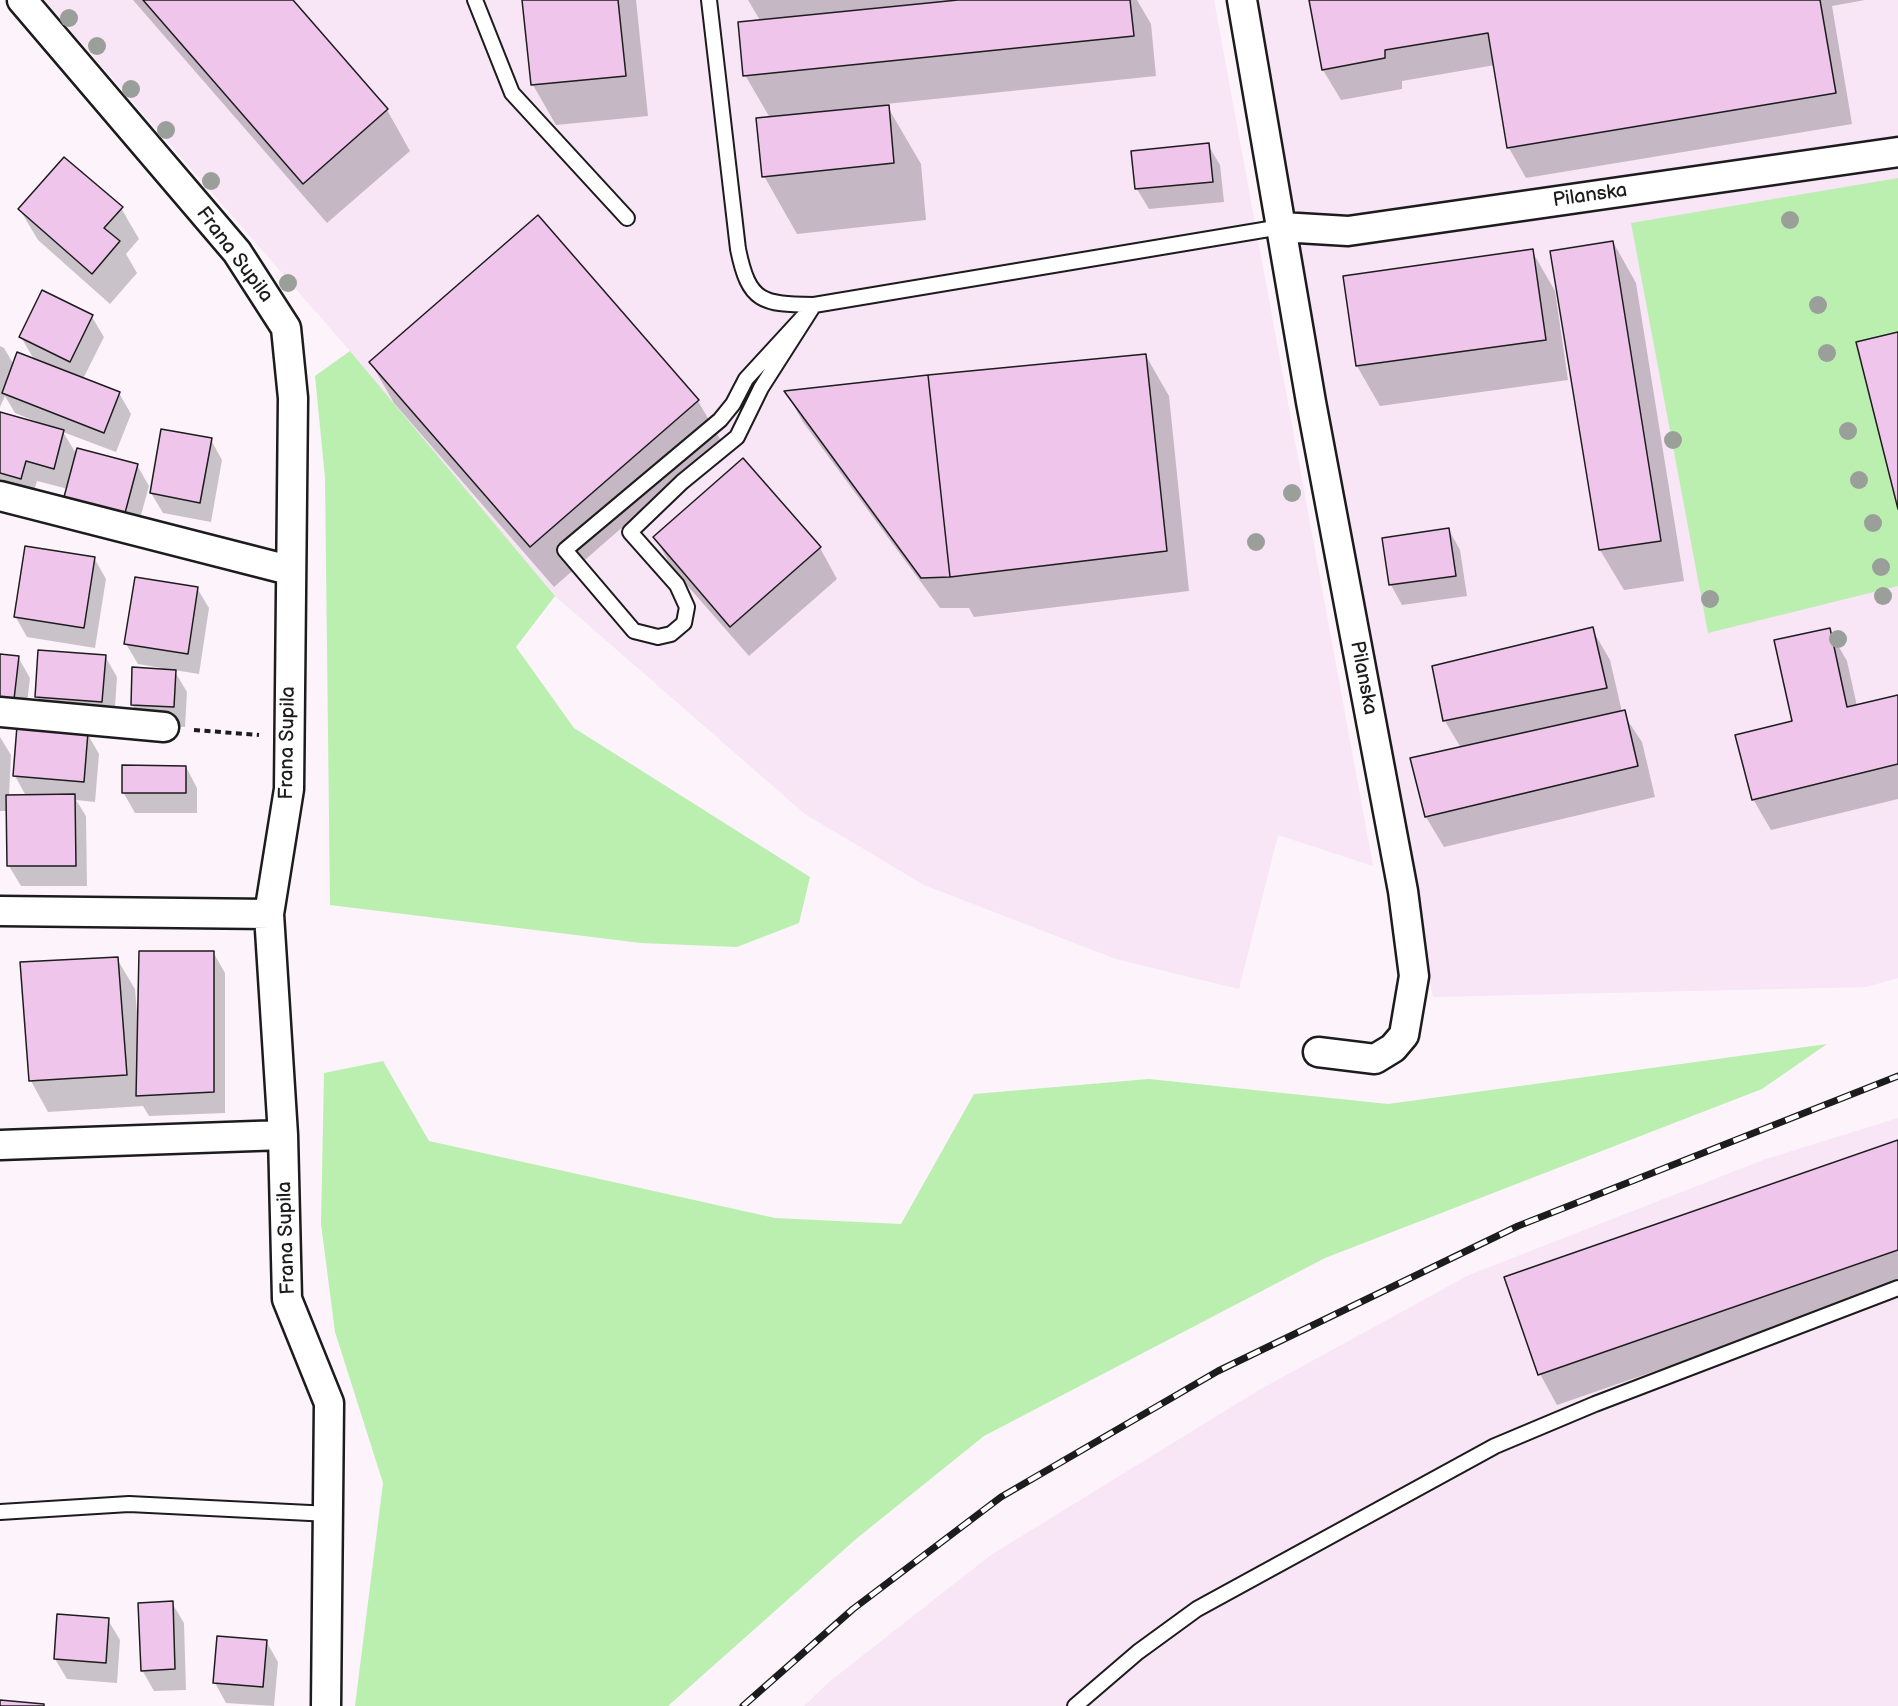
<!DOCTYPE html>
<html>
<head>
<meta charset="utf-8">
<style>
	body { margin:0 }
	canvas { display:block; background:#fcf3fb }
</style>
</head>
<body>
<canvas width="1898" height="1706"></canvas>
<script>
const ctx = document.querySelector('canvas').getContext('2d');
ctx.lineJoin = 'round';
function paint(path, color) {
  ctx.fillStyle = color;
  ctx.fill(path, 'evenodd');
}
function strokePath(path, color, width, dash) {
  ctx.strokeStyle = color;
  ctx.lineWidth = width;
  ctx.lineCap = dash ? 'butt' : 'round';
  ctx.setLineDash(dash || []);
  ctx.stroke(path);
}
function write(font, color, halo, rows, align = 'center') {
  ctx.font = font + ' "Balsamiq Sans",sans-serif';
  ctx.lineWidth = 5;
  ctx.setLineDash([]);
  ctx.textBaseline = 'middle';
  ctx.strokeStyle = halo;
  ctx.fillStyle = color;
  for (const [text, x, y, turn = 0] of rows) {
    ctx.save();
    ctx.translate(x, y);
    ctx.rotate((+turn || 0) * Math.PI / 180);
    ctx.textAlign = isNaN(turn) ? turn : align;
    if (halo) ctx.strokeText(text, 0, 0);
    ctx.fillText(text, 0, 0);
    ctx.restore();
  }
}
const built = new Path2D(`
	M 44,0 L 1214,0 L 1373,866 L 1278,835 L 1239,989 L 1116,959 L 924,885 L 805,814 L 555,596 L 350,351 Z
	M 1253,0 L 1898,0 L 1898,978 L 1866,987 L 1433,997 L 1314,368 Z
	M 1898,1118 L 1898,1706 L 804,1706 L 829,1682 L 991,1555 L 1259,1390 L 1469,1275 L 1766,1159 Z`);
const green = new Path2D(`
	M 1898,178 L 1898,332 L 1856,343 L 1898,509 L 1898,586 L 1708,633 L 1631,223 Z
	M 350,351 L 555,596 L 516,647 L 574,728 L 810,877 L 799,923 L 737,947 L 641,943 L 330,905 L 325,478 L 315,376 Z
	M 1827,1044 L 1762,1089 L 1325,1258 L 984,1436 L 856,1539 L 668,1706 L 355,1706 L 383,1483 L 335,1332 L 321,1224 L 324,1073 L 383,1061 L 429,1141 L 775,1218 L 901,1224 L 974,1094 L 1149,1079 L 1388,1104 Z`);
const shadow = new Path2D(`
	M 133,0 L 291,0 L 387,110 L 410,151 L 327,223 Z
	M 524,0 L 636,0 L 648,116 L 556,125 L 533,85 Z
	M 748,0 L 1137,0 L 1151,24 L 1156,76 L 886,104 L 921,164 L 926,220 L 797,234 L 764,176 L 770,118 L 745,75 L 761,22 Z
	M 1310,0 L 1865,0 L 1832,6 L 1852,124 L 1526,178 L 1509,148 L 1495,65 L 1402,81 L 1402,89 L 1341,100 L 1323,70 Z
	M 1208,145 L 1220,165 L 1224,202 L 1149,209 L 1137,189 L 1133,153 Z
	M 121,208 L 139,239 L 126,254 L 137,273 L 110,304 L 38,240 L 20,210 Z
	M 1613,242 L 1636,283 L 1684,581 L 1624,590 L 1600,550 Z
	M 1532,251 L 1555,291 L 1568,380 L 1380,406 L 1357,366 L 1344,277 Z
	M 92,317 L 104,337 L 83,379 L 119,393 L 131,414 L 116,452 L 63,432 L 77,455 L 137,465 L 149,486 L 136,533 L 77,517 L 66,497 L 68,489 L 37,481 L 32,498 L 0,490 L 0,414 L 36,424 L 37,422 L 15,413 L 5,396 L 0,407 L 0,346 L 4,348 L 14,365 L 35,361 L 21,337 Z
	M 1146,356 L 1169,396 L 1189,591 L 974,617 L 969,608 L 940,608 L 803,422 L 786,392 Z
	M 371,363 L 698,401 L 721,441 L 554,587 L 394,403 Z
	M 211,440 L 222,460 L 211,522 L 163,513 L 151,493 Z
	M 743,460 L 820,548 L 837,579 L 749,656 L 672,568 L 655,537 Z
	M 1449,530 L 1460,550 L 1467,596 L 1402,605 L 1391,585 L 1384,539 Z
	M 94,558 L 106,579 L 95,648 L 27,637 L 15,616 Z
	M 197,588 L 209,608 L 199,674 L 174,670 L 187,692 L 185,727 L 144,725 L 132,704 L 161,668 L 138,664 L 126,644 Z
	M 1592,629 L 1610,660 L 1622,712 L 1642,742 L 1655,797 L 1444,847 L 1426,817 L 1412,759 L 1461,748 L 1445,721 L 1433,667 Z
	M 1829,630 L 1847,661 L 1857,706 L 1898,696 L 1898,799 L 1771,830 L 1753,799 L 1793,722 Z
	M 0,655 L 18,657 L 30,678 L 24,728 L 87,733 L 99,754 L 95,802 L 76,800 L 86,816 L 87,886 L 21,886 L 9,866 L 8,811 L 0,811 L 0,737 L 11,755 L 9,796 L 26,796 L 15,776 L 18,727 L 0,705 Z
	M 105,656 L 117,677 L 114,722 L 48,717 L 37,697 Z
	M 186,767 L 197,788 L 197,813 L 135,813 L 123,792 Z
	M 213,952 L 225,973 L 225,1113 L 149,1116 L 143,1106 L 48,1112 L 31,1081 L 117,959 L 135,989 L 137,1013 L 139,1013 Z
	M 1898,1142 L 1898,1287 L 1557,1405 L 1540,1374 Z
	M 172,1603 L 184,1623 L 186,1690 L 154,1691 L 142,1670 Z
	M 108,1620 L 120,1640 L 117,1683 L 67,1679 L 55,1659 Z
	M 266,1641 L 278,1662 L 274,1706 L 226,1703 L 215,1683 Z`);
const building = new Path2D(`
	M 143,0 L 293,0 L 388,109 L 303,184 Z
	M 522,0 L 618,0 L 626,76 L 531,85 Z
	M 958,0 L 1130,0 L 1134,36 L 743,76 L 738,22 Z
	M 1309,0 L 1820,0 L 1836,93 L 1507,148 L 1488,33 L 1385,50 L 1385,58 L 1322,70 Z
	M 889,105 L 894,163 L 762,177 L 756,118 Z
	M 1209,143 L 1213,182 L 1135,189 L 1131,151 Z
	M 64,157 L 123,207 L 104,228 L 120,241 L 92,274 L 18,209 Z
	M 538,215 L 699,400 L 530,547 L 369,362 Z
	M 1613,241 L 1661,541 L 1599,550 L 1550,251 Z
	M 1533,249 L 1546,340 L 1356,366 L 1343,276 Z
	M 42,290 L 93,315 L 70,362 L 19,337 Z
	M 1898,332 L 1898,509 L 1856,342 Z
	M 17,352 L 120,392 L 104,433 L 2,393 Z
	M 1146,354 L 1167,551 L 950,577 L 928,375 Z
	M 928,375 L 950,577 L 921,578 L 784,391 Z
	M 0,412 L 64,430 L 54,469 L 26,461 L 21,479 L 0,473 Z
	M 161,429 L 212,438 L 200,503 L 150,493 Z
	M 77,448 L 138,464 L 125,513 L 64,497 Z
	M 743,458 L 821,547 L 730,627 L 653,537 Z
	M 1449,528 L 1456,576 L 1389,585 L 1382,538 Z
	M 25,546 L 95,557 L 84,628 L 14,617 Z
	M 135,577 L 198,587 L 188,654 L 124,644 Z
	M 1593,627 L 1607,688 L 1443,721 L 1432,666 Z
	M 1830,628 L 1847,707 L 1898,695 L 1898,764 L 1752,800 L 1735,735 L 1792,721 L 1774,640 Z
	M 38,650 L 106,655 L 102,702 L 35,697 Z
	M 0,654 L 19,656 L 13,708 L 0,706 Z
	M 132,667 L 176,670 L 174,707 L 131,705 Z
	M 1625,710 L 1638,766 L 1425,817 L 1410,758 Z
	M 17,726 L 88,732 L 84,782 L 13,776 Z
	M 122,765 L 186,766 L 186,793 L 122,793 Z
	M 75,794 L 76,866 L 7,866 L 6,795 Z
	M 139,951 L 214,951 L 214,1092 L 136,1096 Z
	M 118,957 L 127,1075 L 29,1081 L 20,962 Z
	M 1898,1140 L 1898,1250 L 1538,1375 L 1504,1277 Z
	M 173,1601 L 175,1669 L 141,1671 L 138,1603 Z
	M 57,1614 L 109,1618 L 106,1663 L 54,1659 Z
	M 217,1636 L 267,1640 L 263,1687 L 213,1683 Z
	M 0,1700 L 44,1704 L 44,1706 L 0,1706 Z`);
const path = new Path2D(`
	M 194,730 L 259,735`);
const service = new Path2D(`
	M 475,0 L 512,93 L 627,218
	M 709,0 L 738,249 C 749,303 762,304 814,305 L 1281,227
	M 814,305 L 761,388 L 737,437 L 682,482 L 630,532 L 677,585 L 687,607 L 684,623 L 671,634 L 658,637 L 634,631 L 565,550 L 720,420 L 733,404 L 746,379 Z
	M 0,1512 L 129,1504 L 330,1514
	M 1075,1706 L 1138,1652 L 1197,1609 L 1495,1446 L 1595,1404 L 1898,1288`);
const minor = new Path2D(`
	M 22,0 L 237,252 L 286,328 L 293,398 L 289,789 L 269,914
	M 1242,0 L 1311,402 L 1403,891 L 1414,976 L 1404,1035 L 1393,1048 L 1375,1059 L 1318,1052
	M 1281,227 L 1348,231 L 1898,152
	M 0,496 L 289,570
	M 0,712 L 164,727
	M 0,911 L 269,914 L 283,1135 L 0,1145
	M 283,1135 L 287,1299 L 329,1403 L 326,1706`);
const rail = new Path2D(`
	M 743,1706 L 853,1609 L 1001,1497 L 1218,1371 L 1518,1226 L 1898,1076`);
const trees = [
	[69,18],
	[97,46],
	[131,89],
	[166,130],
	[211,181],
	[1790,220],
	[288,283],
	[1818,305],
	[1827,353],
	[1848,431],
	[1673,440],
	[1859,480],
	[1292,493],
	[1873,523],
	[1256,542],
	[1881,567],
	[1883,596],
	[1710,599],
	[1838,639]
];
const streetNames = [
	["Pilanska",1590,196,-8],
	["Frana Supila",234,255,53],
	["Pilanska",1363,678,79],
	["Frana Supila",288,743,-89],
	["Frana Supila",287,1238,-92]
];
paint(built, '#f8e5f6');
paint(green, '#bbefb0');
paint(shadow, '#0003');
paint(building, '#f0c5ec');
strokePath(building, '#1c1c1c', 1.5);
strokePath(service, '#1c1c1c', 18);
strokePath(minor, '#1c1c1c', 33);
strokePath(path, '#1c1c1c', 4, [6, 4.5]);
strokePath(service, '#fff', 14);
strokePath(minor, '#fff', 28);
strokePath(rail, '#1c1c1c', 7);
strokePath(rail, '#fff', 4.5, [14]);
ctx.fillStyle = '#9b9f99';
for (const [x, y] of trees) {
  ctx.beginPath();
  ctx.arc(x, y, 9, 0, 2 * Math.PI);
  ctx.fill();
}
write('20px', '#1c1c1c', '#fff', streetNames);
</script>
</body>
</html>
